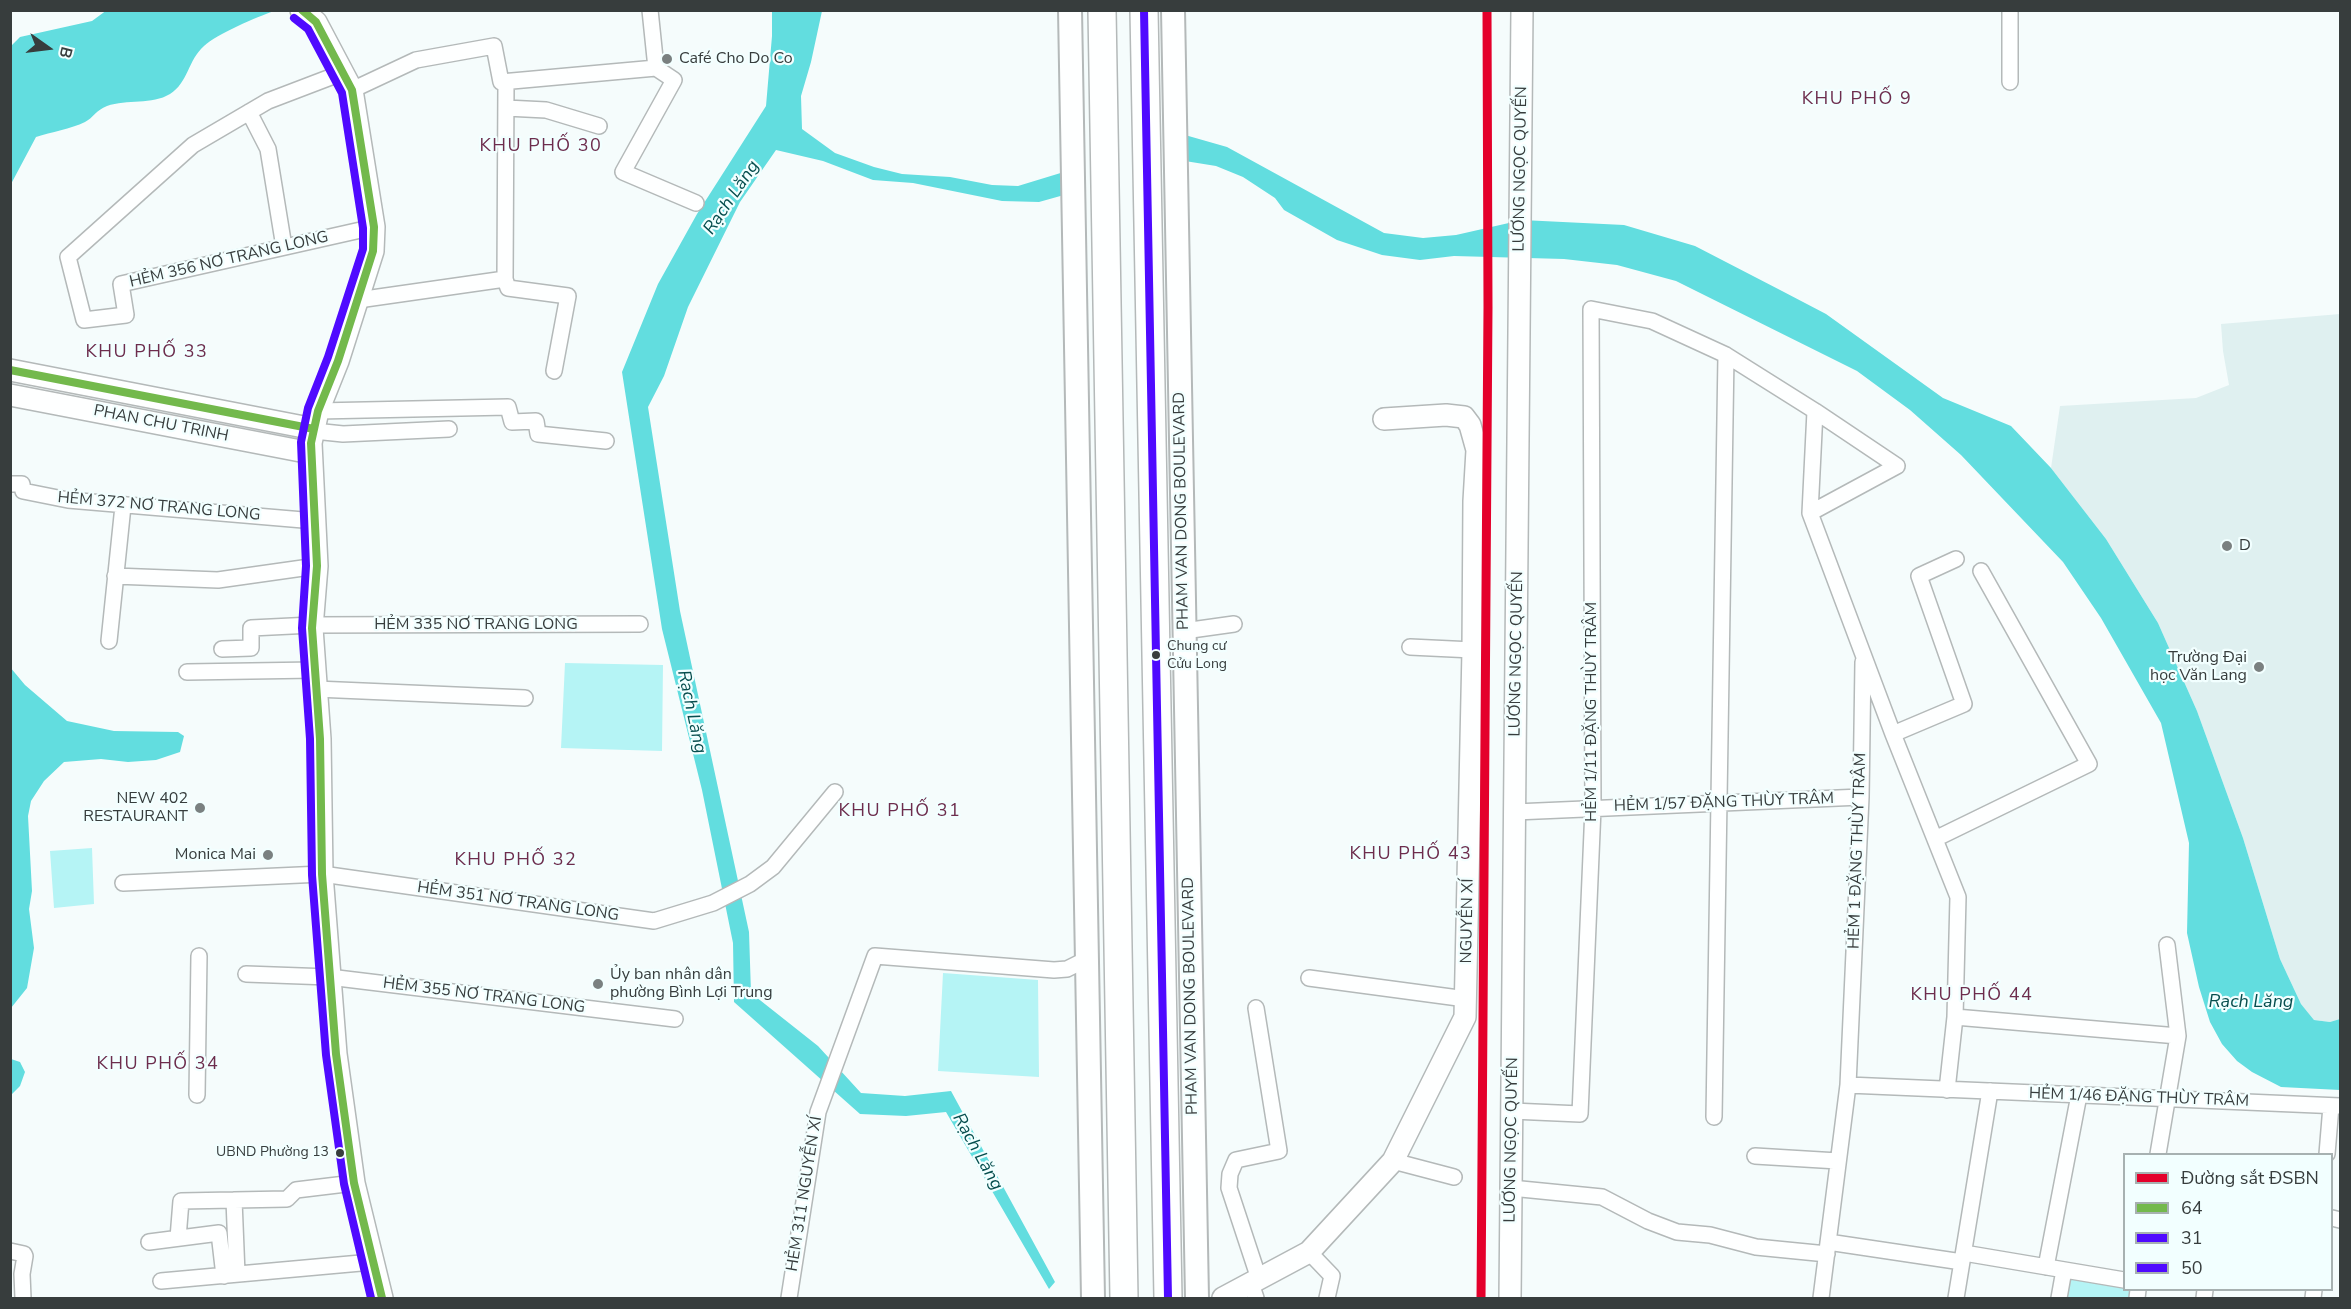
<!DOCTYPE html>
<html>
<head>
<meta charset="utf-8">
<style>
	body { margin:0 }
	#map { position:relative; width:2351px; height:1309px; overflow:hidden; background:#f5fcfc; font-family:"Nunito Sans",sans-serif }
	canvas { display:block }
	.frame { position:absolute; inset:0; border:12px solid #373d3d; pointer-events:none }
	.legend { position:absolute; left:2123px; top:1153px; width:210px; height:138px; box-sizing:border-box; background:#f2ffff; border:2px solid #a7b1b1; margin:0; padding:8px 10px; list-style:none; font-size:18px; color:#373d3d }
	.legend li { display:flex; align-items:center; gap:12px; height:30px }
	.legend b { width:30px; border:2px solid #a7b1b1 }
	.north { position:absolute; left:18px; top:18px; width:60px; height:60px; -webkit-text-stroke:4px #f2ffff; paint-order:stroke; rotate:104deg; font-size:16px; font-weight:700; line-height:24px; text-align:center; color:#373d3d }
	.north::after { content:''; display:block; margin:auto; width:21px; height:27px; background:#373d3d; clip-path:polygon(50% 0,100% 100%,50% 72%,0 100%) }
</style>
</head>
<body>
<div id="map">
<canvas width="2351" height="1309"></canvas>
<div class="frame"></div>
<ul class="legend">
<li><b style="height:8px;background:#e4002b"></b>Đường sắt ĐSBN</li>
<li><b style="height:8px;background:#73b94c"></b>64</li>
<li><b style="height:8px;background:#4f0aff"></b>31</li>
<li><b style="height:8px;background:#4f0aff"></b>50</li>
</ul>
<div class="north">B</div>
</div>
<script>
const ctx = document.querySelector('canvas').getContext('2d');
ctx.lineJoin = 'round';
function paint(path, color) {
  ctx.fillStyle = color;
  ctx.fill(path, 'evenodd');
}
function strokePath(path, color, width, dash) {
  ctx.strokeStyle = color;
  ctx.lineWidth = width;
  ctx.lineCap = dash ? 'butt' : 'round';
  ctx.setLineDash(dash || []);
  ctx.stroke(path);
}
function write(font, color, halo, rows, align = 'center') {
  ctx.font = font + ' "Nunito Sans",sans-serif';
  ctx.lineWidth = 4.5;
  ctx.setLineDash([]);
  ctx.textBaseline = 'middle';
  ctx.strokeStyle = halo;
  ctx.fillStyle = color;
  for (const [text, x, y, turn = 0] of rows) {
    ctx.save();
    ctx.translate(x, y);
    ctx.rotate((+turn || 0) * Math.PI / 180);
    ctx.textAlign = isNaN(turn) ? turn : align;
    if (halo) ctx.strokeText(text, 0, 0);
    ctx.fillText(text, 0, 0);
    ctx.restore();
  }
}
const built = new Path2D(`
	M 2340,314 L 2340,1019 L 2330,1022 L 2314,1020 L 2301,1004 L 2280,959 L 2243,838 L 2197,711 L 2158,623 L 2106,539 L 2051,468 L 2060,406 L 2196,398 L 2229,385 L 2223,351 L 2221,324 Z`);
const green = new Path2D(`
	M 565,663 L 663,665 L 662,751 L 561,748 Z
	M 92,848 L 94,904 L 54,908 L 50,851 Z
	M 943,973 L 1038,980 L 1039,1077 L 938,1071 Z
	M 2065,1270 L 2124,1281 L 2124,1290 L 2136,1290 L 2135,1298 L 2060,1298 Z`);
const water = new Path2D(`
	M 107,10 L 274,11 C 257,17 217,34 204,46 C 188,60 188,83 170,94 C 152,105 127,99 107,106 C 96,110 93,118 85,122 C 71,129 51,132 36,137 L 11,184 L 11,46 L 20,37 L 92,21 Z
	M 772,11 L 822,11 L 811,62 L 801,96 L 802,129 L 835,153 L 874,167 L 902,174 L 950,177 L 992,185 L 1018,186 L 1185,135 L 1227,147 L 1384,233 L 1423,238 L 1456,235 L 1522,220 L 1624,225 L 1695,246 L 1782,291 L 1826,314 L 1943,398 L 2011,426 L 2051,468 L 2106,539 L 2158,623 L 2197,711 L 2243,838 L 2280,959 L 2301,1004 L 2314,1020 L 2330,1022 L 2340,1019 L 2340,1090 L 2281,1087 L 2252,1072 L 2237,1061 L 2222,1044 L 2210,1022 L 2199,987 L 2187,933 L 2189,843 L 2161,723 L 2101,618 L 2063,562 L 1961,455 L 1910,410 L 1857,371 L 1676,281 L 1617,265 L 1564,259 L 1454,256 L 1420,260 L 1382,255 L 1337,240 L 1284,210 L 1275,198 L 1243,177 L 1216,166 L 1185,161 L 1039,202 L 1002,201 L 913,183 L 873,180 L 823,161 L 776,150 L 740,202 L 688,307 L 664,376 L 648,407 L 680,611 L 749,932 L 751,993 L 818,1046 L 861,1093 L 905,1096 L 951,1091 L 1055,1282 L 1049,1289 L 946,1112 L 906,1116 L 860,1114 L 734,1002 L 733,943 L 702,790 L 662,629 L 622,372 L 658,284 L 697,214 L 766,106 L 772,36 Z
	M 10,667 L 25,685 L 67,721 L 114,731 L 178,732 L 184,736 L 180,752 L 156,760 L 128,762 L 101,759 L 64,762 L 44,781 L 31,801 L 28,816 L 32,891 L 29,909 L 34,948 L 27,988 L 11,1008 Z
	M 11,1059 L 20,1062 L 25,1072 L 20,1086 L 11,1095 Z`);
const pier = new Path2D(`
	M 1184,132 L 1184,164 L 1067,199 L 1067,168 Z`);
const street = new Path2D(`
	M 650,10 L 656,68
	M 344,72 L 268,101 L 193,145 L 68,257 L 84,320 L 126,315 L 121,284 L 374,227
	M 506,82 L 505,279 L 508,288 L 568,296 L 554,371
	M 2010,82 L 2010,10
	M 352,90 L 416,60 L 494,46 L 501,82 L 656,68 L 674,80 L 623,172 L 696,203
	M 506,108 L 546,110 L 599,126
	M 249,112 L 268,149 L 284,247
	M 358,300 L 505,279
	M 318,411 L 508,407 L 512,422 L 536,421 L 538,434 L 606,441
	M 1815,411 L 1810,513 L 1893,734 L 1958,897 L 1955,1017 L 2178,1036
	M 314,431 L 343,434 L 449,429
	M 10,484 L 22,484 L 23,491 L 68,500 L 315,521
	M 115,576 L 218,580 L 317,566
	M 1184,631 L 1234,624
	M 109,641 L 123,506
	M 1410,647 L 1473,650
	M 222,649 L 251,648 L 251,628 L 312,625 L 640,624
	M 187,672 L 315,670
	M 316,689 L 525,698
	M 1893,734 L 1964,704 L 1919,576 L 1956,559
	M 1515,812 L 1861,797
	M 1935,839 L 2089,764 L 1981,571
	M 123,883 L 322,874 L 654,921 L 713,903 L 750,884 L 773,867 L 835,792
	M 246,974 L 329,977 L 675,1019
	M 1309,978 L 1466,999
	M 1256,1008 L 1279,1151 L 1236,1160 L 1230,1174 L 1229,1188 L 1259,1279
	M 1848,1085 L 2340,1106
	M 1947,1090 L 1955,1017
	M 197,1095 L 199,956
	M 1512,1111 L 1580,1114 L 1593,808 L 1591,309 L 1652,321 L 1726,355 L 1815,411 L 1897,466 L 1810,513
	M 1714,1117 L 1726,355
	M 2158,1154 L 2178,1036 L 2167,945
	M 2327,1154 L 2331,1106
	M 1755,1156 L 1838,1161
	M 1393,1161 L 1454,1177
	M 1511,1188 L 1602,1197 L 1648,1221 L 1677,1232 L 1710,1235 L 1756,1247 L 1827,1254
	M 234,1200 L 237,1274
	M 2332,1218 L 2340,1220
	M 178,1238 L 181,1201 L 287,1199 L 296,1190 L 354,1183
	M 149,1242 L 219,1233 L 224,1276
	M 1828,1242 L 1962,1262
	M 10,1251 L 24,1254 L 25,1256 L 22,1274 L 23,1298
	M 1309,1252 L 1332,1276 L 1327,1298
	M 1964,1253 L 2124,1280
	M 2046,1267 L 2079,1095
	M 161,1281 L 372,1262
	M 1251,1283 L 1256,1298
	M 789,1298 L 818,1112 L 875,956 L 1054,970 L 1067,969 L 1087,959
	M 1821,1298 L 1848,1085 L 1861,797 L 1863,662
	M 1956,1298 L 1990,1091
	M 2059,1298 L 2064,1270
	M 2137,1298 L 2138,1290
	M 2204,1298 L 2205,1290
	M 2313,1298 L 2314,1290`);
const secondary = new Path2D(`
	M 301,10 L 316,22 L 352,90 L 374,227 L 373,251 L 338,361 L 318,411 L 311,443 L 317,566 L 312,628 L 320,739 L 322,874 L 336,1054 L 354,1183 L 382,1298
	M 10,370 L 314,429
	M 10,395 L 311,453
	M 1223,1298 L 1309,1252 L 1393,1161 L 1465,1017 L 1473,650 L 1474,501 L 1477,450 L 1470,425 L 1464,417 L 1446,415 L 1384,419
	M 1510,1298 L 1522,10`);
const primary = new Path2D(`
	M 1070,10 L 1093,1298
	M 1173,10 L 1197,1298`);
const highway = new Path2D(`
	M 1102,10 L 1124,1298
	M 1144,10 L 1168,1298`);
const bus1 = new Path2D(`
	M 302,10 L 316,22 L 352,90 L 374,227 L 373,251 L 338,361 L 318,411 L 311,443 L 317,566 L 312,628 L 320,739 L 322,874 L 336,1054 L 354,1183 L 382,1298
	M 10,370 L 314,429`);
const bus2 = new Path2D(`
	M 294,18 L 308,29 L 342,93 L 363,228 L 363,249 L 328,357 L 308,408 L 301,442 L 306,566 L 302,628 L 310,739 L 312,875 L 326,1055 L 344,1184 L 371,1298`);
const bus3 = new Path2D(`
	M 1144,10 L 1168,1298`);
const rail1 = new Path2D(`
	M 1481,1298 L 1488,307 L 1487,10`);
const markers = [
	[667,59,6,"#7a8080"],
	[2227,546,6,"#7a8080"],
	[1156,655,5,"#373d3d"],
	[2259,667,6,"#7a8080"],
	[200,808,6,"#7a8080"],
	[268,855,6,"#7a8080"],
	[598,984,6,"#7a8080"],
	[340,1153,5,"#373d3d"]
];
const busNames = [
	["Chung cư",1167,647],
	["Cửu Long",1167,665],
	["UBND Phường 13",329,1153,"right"]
];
const poiNames = [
	["Café Cho Do Co",679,59],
	["D",2239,546],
	["Trường Đại",2247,658,"right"],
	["học Văn Lang",2247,676,"right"],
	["NEW 402",188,799,"right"],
	["RESTAURANT",188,817,"right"],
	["Monica Mai",256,855,"right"],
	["Ủy ban nhân dân",610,975],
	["phường Bình Lợi Trung",610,993]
];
const streetNames = [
	["LƯƠNG NGỌC QUYẾN",1521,169,-89],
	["HẺM 356 NƠ TRANG LONG",229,260,-13],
	["PHAN CHU TRINH",161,424,11],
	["HẺM 372 NƠ TRANG LONG",159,507,5],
	["PHAM VAN DONG BOULEVARD",1182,511,-91],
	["HẺM 335 NƠ TRANG LONG",476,625],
	["LƯƠNG NGỌC QUYẾN",1517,654,-89],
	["HẺM 1/11 ĐẶNG THÙY TRÂM",1592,712,-90],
	["HẺM 1/57 ĐẶNG THÙY TRÂM",1724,803,-2],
	["HẺM 1 ĐẶNG THÙY TRÂM",1858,851,-88],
	["HẺM 351 NƠ TRANG LONG",518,902,8],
	["NGUYỄN XÍ",1468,921,-89],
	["HẺM 355 NƠ TRANG LONG",484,996,7],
	["PHAM VAN DONG BOULEVARD",1191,996,-91],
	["HẺM 1/46 ĐẶNG THÙY TRÂM",2139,1098,2],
	["LƯƠNG NGỌC QUYẾN",1512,1140,-89],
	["HẺM 311 NGUYỄN XÍ",805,1194,-81]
];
const neighbourhoodNames = [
	["KHU PHỐ 9",1857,100],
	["KHU PHỐ 30",541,147],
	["KHU PHỐ 33",147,353],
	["KHU PHỐ 31",900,812],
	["KHU PHỐ 43",1411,855],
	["KHU PHỐ 32",516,861],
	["KHU PHỐ 44",1972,996],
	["KHU PHỐ 34",158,1065]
];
const waterNames = [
	["Rạch Lăng",732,198,-56],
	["Rạch Lăng",691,712,78],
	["Rạch Lăng",2251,1003],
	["Rạch Lăng",977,1152,61]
];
paint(built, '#dff0f0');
paint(green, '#b5f4f5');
paint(water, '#62dddf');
paint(pier, '#f5fcfc');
strokePath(street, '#b4b9b9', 18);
strokePath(secondary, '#b4b9b9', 24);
strokePath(primary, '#b4b9b9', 26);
strokePath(highway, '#b4b9b9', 30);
strokePath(street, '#feffff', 15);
strokePath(secondary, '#feffff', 21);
strokePath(primary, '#feffff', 22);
strokePath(highway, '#feffff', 27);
strokePath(bus1, '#73b94c', 8);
strokePath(bus2, '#4f0aff', 8);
strokePath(bus3, '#4f0aff', 8);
strokePath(rail1, '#e4002b', 9);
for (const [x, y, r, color] of markers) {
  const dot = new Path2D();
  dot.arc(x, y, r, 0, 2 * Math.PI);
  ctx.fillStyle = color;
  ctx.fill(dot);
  strokePath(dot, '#f2ffff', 2);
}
write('14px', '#373d3d', '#f2ffff', busNames, 'left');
write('16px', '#373d3d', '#f2ffff', poiNames, 'left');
write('16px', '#373d3d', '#f2ffff', streetNames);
ctx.letterSpacing = '1.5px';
write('18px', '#6d2d4d', '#f2ffff', neighbourhoodNames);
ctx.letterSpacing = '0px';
write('italic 18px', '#064e4e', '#f2ffff', waterNames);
</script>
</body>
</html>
